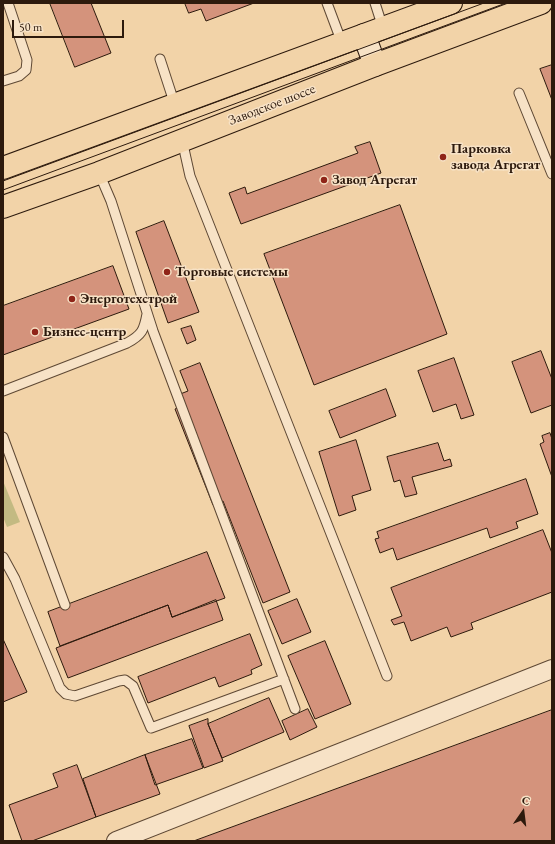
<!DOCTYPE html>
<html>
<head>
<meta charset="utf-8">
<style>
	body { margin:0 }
	#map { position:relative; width:555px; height:844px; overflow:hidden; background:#f2d3a8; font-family:"EB Garamond",serif }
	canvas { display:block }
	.frame { position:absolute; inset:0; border:4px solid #2d1a0d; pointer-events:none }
	.north { position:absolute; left:503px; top:792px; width:40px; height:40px; -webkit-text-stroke:3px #f7e2c6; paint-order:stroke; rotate:14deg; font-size:11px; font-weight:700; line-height:16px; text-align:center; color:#2d1a0d }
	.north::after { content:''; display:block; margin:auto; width:14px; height:18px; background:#2d1a0d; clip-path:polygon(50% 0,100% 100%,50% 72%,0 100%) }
	.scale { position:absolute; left:12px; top:20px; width:112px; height:18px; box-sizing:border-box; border:2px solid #2d1a0d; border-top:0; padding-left:5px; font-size:12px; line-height:14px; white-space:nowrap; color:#2d1a0d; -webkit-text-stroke:3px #f7e2c6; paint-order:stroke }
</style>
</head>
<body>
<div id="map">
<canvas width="555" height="844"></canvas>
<div class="frame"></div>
<div class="north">С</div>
<div class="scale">50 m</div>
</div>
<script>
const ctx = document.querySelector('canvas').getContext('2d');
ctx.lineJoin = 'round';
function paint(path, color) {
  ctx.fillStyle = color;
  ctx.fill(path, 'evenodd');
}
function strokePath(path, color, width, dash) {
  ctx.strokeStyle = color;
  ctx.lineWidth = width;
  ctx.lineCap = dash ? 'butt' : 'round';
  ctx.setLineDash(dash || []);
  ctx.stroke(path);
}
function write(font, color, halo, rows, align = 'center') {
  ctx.font = font + ' "EB Garamond",serif';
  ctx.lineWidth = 3;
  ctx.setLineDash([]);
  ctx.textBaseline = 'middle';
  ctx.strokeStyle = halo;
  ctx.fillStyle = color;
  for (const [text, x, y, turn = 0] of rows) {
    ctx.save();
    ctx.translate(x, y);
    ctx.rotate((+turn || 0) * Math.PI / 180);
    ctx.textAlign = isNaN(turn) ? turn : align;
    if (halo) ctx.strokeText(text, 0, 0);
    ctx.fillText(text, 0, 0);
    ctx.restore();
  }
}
const green = new Path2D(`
	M 3,481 L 20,522 L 7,527 L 3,517 Z`);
const building = new Path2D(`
	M 50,3 L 91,3 L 111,53 L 75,67 Z
	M 185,3 L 254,3 L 206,21 L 201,9 L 189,13 Z
	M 552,65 L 552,100 L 540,69 Z
	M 370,142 L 381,173 L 241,224 L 229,193 L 245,187 L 247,194 L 358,153 L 355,147 Z
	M 400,205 L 447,334 L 314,385 L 264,254 Z
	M 164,221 L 199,312 L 168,323 L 136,232 Z
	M 113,266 L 129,309 L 3,355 L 3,306 Z
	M 191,326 L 196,340 L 187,344 L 181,329 Z
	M 541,351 L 552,379 L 552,405 L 531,413 L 512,362 Z
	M 454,358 L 474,415 L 461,419 L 456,404 L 433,412 L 418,371 Z
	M 200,363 L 290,592 L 263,603 L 223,501 L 213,505 L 175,409 L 180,407 L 175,396 L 188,391 L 180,371 Z
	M 386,389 L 396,416 L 340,438 L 329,411 Z
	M 550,433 L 552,439 L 552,477 L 540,444 L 544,442 L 542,436 Z
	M 356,440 L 371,490 L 352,496 L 356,510 L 339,516 L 319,452 Z
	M 438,443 L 444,461 L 450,459 L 452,466 L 412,477 L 417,494 L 405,497 L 400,480 L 394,482 L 387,457 Z
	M 526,479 L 538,514 L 516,522 L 518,528 L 490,538 L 487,528 L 397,560 L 393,548 L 380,553 L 375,539 L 379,538 L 377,532 Z
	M 543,530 L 552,553 L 552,592 L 471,623 L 473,629 L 451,637 L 447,627 L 411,641 L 404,622 L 394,625 L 391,620 L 402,616 L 391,588 Z
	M 207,552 L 225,598 L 172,617 L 168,605 L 60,646 L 48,612 Z
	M 297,599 L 311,632 L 282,644 L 268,611 Z
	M 216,600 L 223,620 L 68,678 L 56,648 L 168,605 L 172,617 Z
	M 250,634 L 262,665 L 251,670 L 252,674 L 219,687 L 215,677 L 148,703 L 138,677 Z
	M 3,639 L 27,692 L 3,702 Z
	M 325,641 L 351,704 L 315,719 L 288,656 Z
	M 269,698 L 284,732 L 222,758 L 208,724 Z
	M 308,709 L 317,727 L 290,740 L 282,721 Z
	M 552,710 L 552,841 L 194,841 Z
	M 208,719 L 208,724 L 223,761 L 204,768 L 189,726 Z
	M 192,739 L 203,768 L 155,785 L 145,755 Z
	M 145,755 L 160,794 L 96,817 L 83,779 Z
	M 77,765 L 96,817 L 32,841 L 22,841 L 9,805 L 58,787 L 53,774 Z`);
const lane = new Path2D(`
	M 327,3 L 342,43
	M 375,3 L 383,28
	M 160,59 L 175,105
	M 3,81 L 19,76 L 26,70 L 27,60 L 8,3
	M 519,93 L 552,174
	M 182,140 L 190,176 L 387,676
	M 99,173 L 111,201 L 153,331 L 295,709
	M 3,391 L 127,343 C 142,335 144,330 147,314
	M 3,437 L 65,605
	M 3,557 L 15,579 L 60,688 L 66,694 L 75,696 L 119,681 L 125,680 L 133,686 L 151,728 L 284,679`);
const street = new Path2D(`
	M 116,841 L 552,669`);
const secondary = new Path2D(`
	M 364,35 L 375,65`);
const primary = new Path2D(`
	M 3,168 L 451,3
	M 3,207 L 99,173 L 375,65 L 541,3`);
const tram = new Path2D(`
	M 3,181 L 484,3
	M 3,190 L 506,3`);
const markers = [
	[443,157,4,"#8f2418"],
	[324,180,4,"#8f2418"],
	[167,272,4,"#8f2418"],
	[72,299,4,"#8f2418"],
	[35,332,4,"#8f2418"]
];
const streetNames = [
	["Заводское шоссе",272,105,-21]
];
const poiNames = [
	["Парковка",451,149],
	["завода Агрегат",451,165],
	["Завод Агрегат",332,180],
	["Торговые системы",175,272],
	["Энерготехстрой",80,299],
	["Бизнес-центр",43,332]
];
paint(green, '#c3ba82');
paint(building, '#d4937c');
strokePath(building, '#2d1a0d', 1);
strokePath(lane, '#5e4834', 11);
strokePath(street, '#5e4834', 20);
strokePath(secondary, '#2d1a0d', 24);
strokePath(primary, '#2d1a0d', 24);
strokePath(lane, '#f7e2c6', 9);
strokePath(street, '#f7e2c6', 18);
strokePath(secondary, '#f7e2c6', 22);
strokePath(primary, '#f2d3a8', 22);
strokePath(tram, '#2d1a0d', 1);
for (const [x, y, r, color] of markers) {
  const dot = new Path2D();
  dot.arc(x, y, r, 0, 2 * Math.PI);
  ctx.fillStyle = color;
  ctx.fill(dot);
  strokePath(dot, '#f7e2c6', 1.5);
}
write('14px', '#2d1a0d', '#f7e2c6', streetNames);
write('bold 14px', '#2d1a0d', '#f7e2c6', poiNames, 'left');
</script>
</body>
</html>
